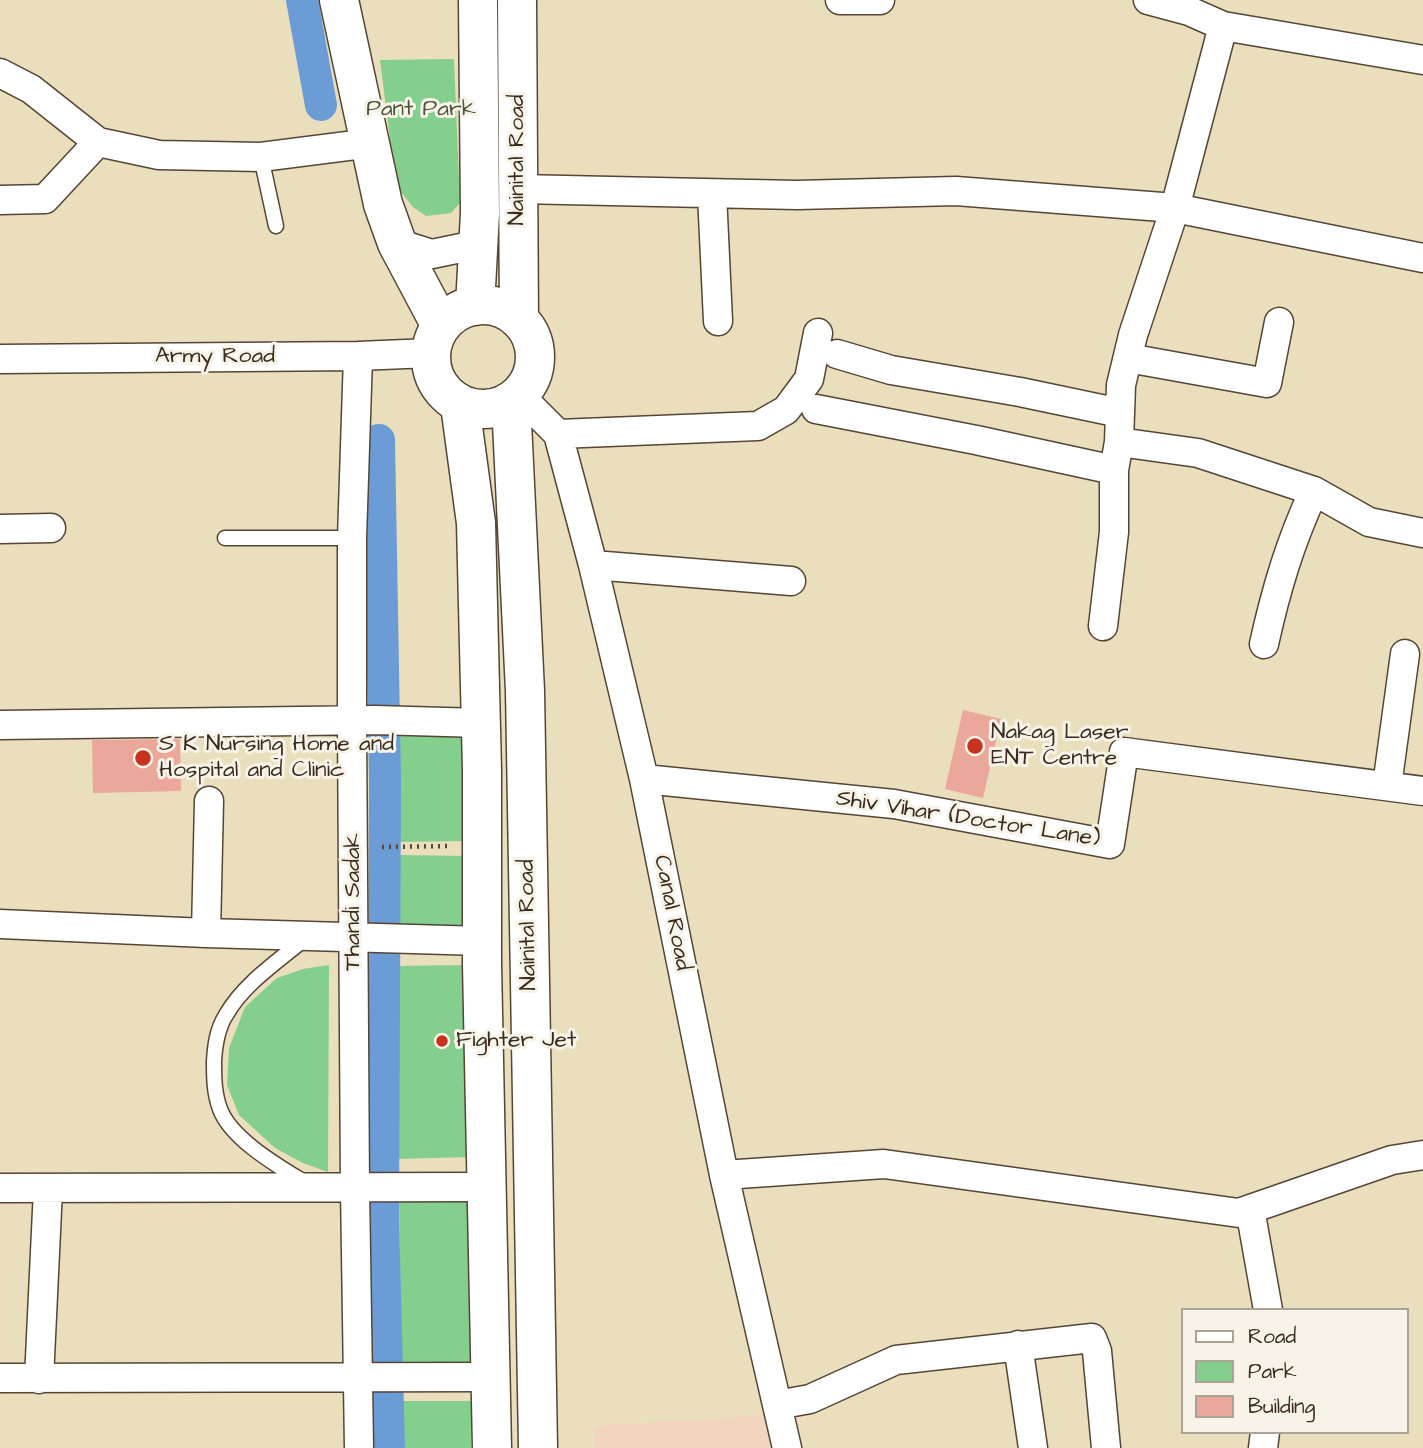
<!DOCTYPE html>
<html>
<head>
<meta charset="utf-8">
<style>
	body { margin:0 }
	#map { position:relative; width:1423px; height:1448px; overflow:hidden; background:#e9dfbc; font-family:"Architects Daughter",sans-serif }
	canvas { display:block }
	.legend { position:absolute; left:1181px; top:1308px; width:228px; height:126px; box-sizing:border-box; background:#f7f3e8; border:2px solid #aca397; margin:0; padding:9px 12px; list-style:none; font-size:21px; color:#3b2a1e }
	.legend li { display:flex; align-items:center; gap:14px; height:35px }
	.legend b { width:35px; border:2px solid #aca397 }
</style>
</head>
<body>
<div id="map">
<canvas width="1423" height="1448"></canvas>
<ul class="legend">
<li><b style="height:9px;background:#fff"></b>Road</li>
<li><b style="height:19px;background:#84cf8d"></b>Park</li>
<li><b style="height:19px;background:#eaa79a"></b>Building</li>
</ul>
</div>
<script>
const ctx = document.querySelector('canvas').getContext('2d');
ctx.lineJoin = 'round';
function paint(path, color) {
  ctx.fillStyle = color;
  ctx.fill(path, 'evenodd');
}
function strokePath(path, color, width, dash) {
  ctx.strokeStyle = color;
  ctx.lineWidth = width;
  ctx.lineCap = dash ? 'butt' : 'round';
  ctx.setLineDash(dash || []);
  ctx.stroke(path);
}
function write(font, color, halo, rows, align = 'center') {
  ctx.font = font + ' "Architects Daughter",sans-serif';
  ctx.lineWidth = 6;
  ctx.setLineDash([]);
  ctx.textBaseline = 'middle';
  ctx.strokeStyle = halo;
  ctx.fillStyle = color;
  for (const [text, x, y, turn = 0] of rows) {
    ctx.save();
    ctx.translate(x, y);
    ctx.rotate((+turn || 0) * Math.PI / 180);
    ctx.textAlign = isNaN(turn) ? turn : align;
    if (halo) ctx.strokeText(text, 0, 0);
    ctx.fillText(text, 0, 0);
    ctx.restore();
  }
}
const built = new Path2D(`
	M 767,1415 L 772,1448 L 595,1448 L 594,1426 Z`);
const green = new Path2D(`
	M 454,59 L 460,203 L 451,213 L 426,216 L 413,207 L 396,186 L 380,60 Z
	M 393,733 L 468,733 L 468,841 L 393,842 Z
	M 397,855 L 471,856 L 471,932 L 396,929 Z
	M 329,965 L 328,1172 L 303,1163 L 275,1148 L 239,1115 L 227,1085 L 229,1048 L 245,1007 L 277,978 L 303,969 Z
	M 468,965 L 472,1157 L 395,1159 L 393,966 Z
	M 471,1195 L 474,1363 L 401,1363 L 399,1197 Z
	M 401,1401 L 471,1401 L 471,1448 L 402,1448 Z`);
const canal = new Path2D(`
	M 302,0 L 321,105
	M 379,440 L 385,781 L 383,1218 L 389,1448`);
const building = new Path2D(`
	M 963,710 L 1001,719 L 983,798 L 945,789 Z
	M 180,739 L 181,791 L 93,793 L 92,740 Z`);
const path = new Path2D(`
	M 382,847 L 450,846`);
const lane = new Path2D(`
	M 261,157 L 276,226
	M 225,538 L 352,538
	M 304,1182 C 278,1166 231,1139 220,1109 C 214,1093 214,1077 214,1061 C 215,1045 217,1029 226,1015 C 244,983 280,960 307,937`);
const street = new Path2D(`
	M 840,0 L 880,0
	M 1148,0 L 1189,11 L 1223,26
	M 0,73 L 31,89 L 98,142 L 159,155 L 261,157 L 371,143
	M 518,189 L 797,195 L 956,191 L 1175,208 L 1423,258
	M 712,194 L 718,321
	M 0,200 L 45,199 L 98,142
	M 397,243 L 432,254 L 480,244
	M 837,354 L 891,370 L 1020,392 L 1120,413
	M 358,356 L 352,538 L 352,722 L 355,1188 L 359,1448
	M 1128,358 L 1267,383 L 1279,322
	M 0,359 L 358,356 L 430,353
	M 519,395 L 558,434 L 593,565 L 644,779 L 724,1175 L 787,1448
	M 816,409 L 976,440 L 1114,470 L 1119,442 L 1121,385 L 1133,335 L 1175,208 L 1223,26 L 1423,60
	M 558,434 L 758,426 L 786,410 L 809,379 L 818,333
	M 1119,442 L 1198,453 L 1314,491 L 1369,522 L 1423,533
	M 0,529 L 51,528
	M 593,565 L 791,581
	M 1103,626 L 1114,532 L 1114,470
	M 1264,644 C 1276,590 1290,542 1314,491
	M 0,725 L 375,720 L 481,723
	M 644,779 L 894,804 L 1110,844 L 1124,752 L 1423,791
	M 1387,786 L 1405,654
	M 0,924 L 206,933 L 482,941
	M 206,933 L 209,801
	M 724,1175 L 884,1164 L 1239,1213 L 1392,1160 L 1423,1155
	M 0,1188 L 487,1187
	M 1250,1209 L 1268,1310
	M 1018,1345 L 1033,1448
	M 0,1378 L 491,1377
	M 39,1379 L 48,1189
	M 777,1405 L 810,1399 L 896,1360 L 1092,1338 L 1097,1351 L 1106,1448
	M 1263,1448 L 1265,1432`);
const secondary = new Path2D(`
	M 339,0 L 383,204 L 397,243 L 440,324`);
const highway = new Path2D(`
	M 517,0 L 519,320
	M431 357a52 52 0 1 1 104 0a52 52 0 1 1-104 0Z
	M 475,306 L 480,213 L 478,0
	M 511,402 L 525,691 L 538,1448
	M 460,405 L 476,523 L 482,770 L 482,964 L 492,1448`);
const markers = [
	[975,746,9,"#c8321e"],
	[143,758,9,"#c8321e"],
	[442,1041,7,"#c8321e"]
];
const parkNames = [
	["Pant Park",421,110]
];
const streetNames = [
	["Nainital Road",518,160,-90],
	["Army Road",215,357],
	["Shiv Vihar (Doctor Lane)",968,820,9],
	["Thandi Sadak",354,902,-90],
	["Canal Road",671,913,79],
	["Nainital Road",529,925,-91]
];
const poiNames = [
	["Nakag Laser",991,733],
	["ENT Centre",991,759],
	["S K Nursing Home and",159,745],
	["Hospital and Clinic",159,771],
	["Fighter Jet",456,1041]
];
paint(built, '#f2d5be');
paint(green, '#84cf8d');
strokePath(canal, '#6c9cd6', 32);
paint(building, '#eaa79a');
strokePath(lane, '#554536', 17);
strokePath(street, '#554536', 31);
strokePath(secondary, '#554536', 41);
strokePath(highway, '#554536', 41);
strokePath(path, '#554536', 4.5, [2, 5]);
strokePath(lane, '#fff', 14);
strokePath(street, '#fff', 28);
strokePath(secondary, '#fff', 38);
strokePath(highway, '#fff', 38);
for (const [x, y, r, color] of markers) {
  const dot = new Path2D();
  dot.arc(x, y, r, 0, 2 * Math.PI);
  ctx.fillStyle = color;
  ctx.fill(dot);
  strokePath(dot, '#f7f3e8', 2.5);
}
write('23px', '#4d533a', '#f7f3e8', parkNames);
write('23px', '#3b2a1e', '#f7f3e8', streetNames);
write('23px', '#3b2a1e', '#f7f3e8', poiNames, 'left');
</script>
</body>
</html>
